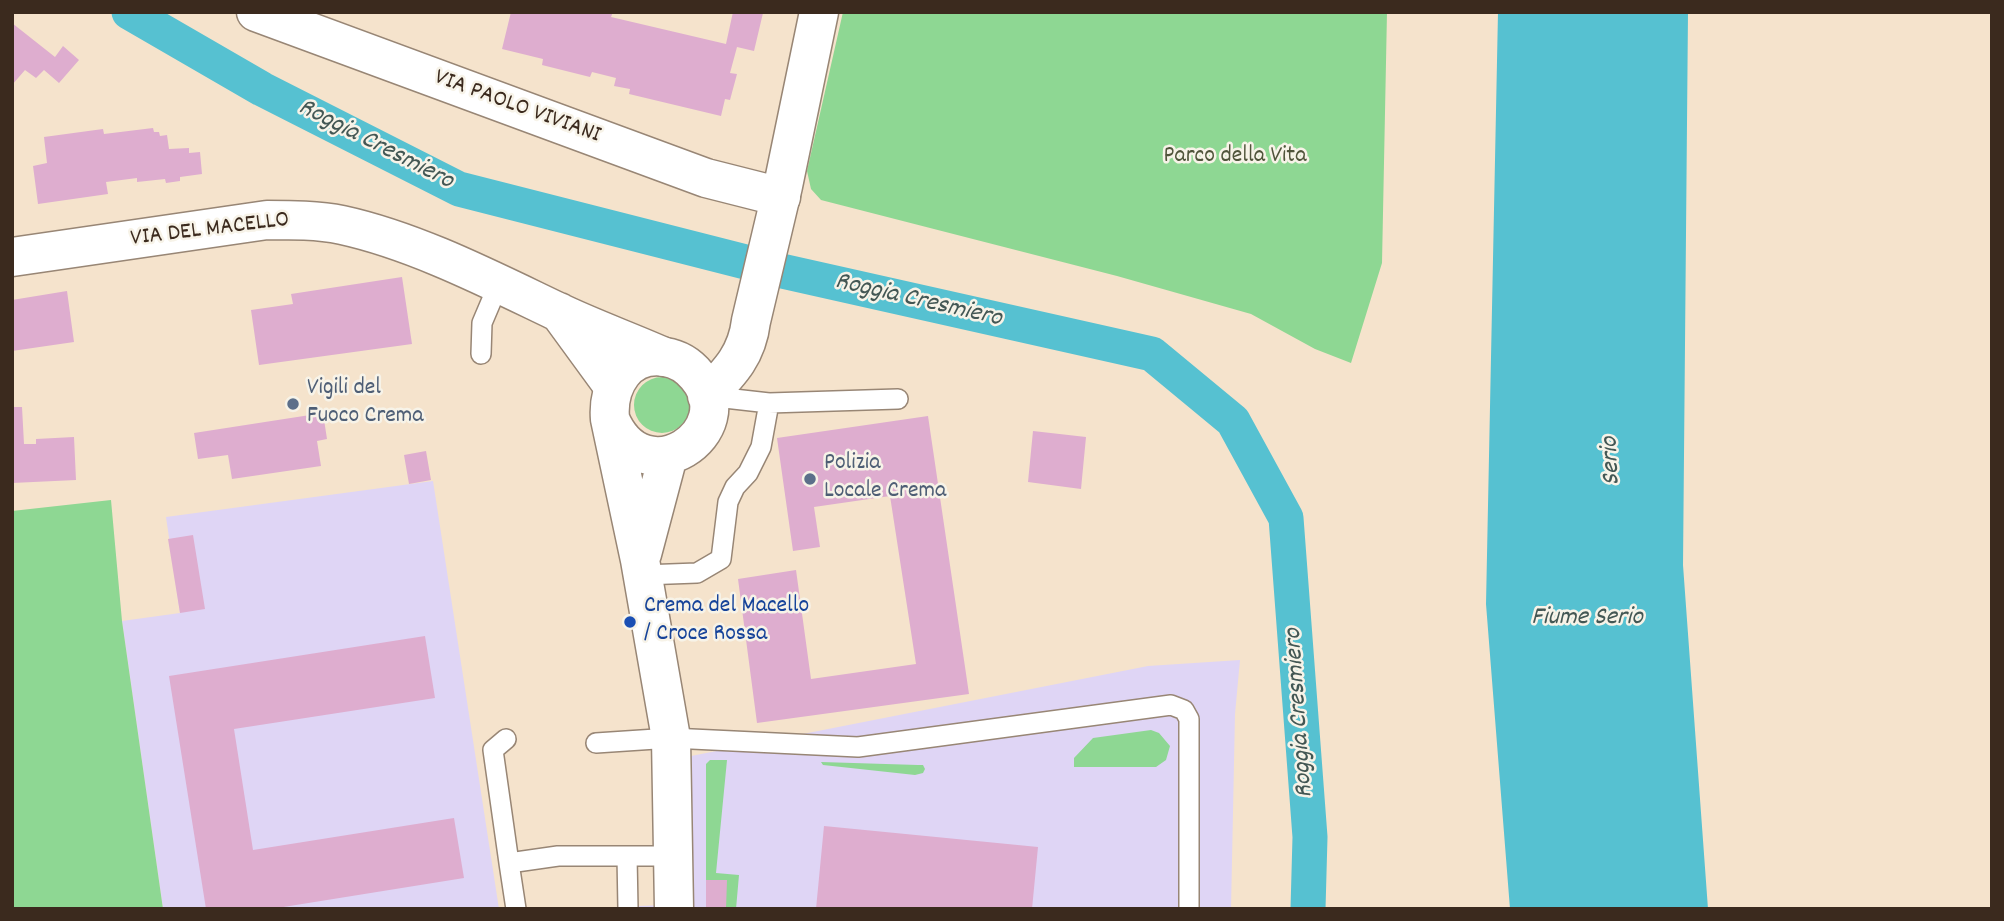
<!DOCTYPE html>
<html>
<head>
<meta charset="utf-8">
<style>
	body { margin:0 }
	#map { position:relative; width:2004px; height:921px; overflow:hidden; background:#f5e3cc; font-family:Dekko,sans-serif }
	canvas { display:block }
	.frame { position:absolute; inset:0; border:14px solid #3b2a1e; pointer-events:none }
</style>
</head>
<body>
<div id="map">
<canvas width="2004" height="921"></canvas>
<div class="frame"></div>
</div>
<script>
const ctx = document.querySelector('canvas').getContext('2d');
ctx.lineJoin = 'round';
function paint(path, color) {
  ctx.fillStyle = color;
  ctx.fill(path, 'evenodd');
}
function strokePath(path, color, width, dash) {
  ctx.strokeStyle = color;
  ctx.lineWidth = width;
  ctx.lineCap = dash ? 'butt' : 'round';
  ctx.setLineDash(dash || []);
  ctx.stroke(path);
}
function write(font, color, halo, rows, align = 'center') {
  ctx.font = font + ' Dekko,sans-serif';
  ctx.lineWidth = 5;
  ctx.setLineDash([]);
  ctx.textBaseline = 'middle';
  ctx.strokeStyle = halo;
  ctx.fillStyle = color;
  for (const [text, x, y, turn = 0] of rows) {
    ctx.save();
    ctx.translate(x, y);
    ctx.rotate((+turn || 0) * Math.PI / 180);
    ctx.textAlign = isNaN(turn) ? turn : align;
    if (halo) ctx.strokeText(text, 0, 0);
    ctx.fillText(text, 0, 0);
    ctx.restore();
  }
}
const built = new Path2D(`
	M 433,481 L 499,909 L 163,909 L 122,621 L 180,613 L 166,517 Z
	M 1240,660 L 1235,714 L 1231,909 L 565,909 L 689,904 L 686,757 L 1148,666 Z`);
const green = new Path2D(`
	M 843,12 L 1387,12 L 1382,263 L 1351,363 L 1315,349 L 1251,314 L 1117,276 L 821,200 L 811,189 L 807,171 Z
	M634 405a28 28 0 1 1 56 0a28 28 0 1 1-56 0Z
	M 111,500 L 122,621 L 163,909 L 12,909 L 12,511 Z
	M 1151,730 L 1159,733 L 1170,746 L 1166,760 L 1156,767 L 1074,767 L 1074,758 L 1093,738 Z
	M 710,760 L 727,760 L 716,873 L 739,875 L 736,909 L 726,909 L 726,880 L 706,880 L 706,764 Z
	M 821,762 L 918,765 L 923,765 L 925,769 L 923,773 L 915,775 L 823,765 Z`);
const water = new Path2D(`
	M 1498,12 L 1688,12 L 1683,565 L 1708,909 L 1510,909 L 1486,604 Z`);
const canal = new Path2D(`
	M 129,12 L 262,89 L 459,189 L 773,269 L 1152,354 L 1233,421 L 1286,518 L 1310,837 L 1308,909`);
const building = new Path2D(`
	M 511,12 L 613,12 L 611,17 L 726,44 L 733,12 L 763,13 L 754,51 L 737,47 L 730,73 L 737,74 L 730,100 L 725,99 L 721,116 L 629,94 L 630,89 L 614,86 L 616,78 L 592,72 L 590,77 L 542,65 L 543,59 L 502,49 Z
	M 12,23 L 55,57 L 63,46 L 79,60 L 59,83 L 44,70 L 36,78 L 25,70 L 12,85 Z
	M 153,128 L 154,132 L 159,132 L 160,136 L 167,135 L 169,149 L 189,148 L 189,153 L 200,152 L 202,174 L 180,177 L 180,181 L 166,183 L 165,179 L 137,182 L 137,178 L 106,182 L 108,194 L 38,204 L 33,166 L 47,163 L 44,137 L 103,129 L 104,134 Z
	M 402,277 L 412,344 L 259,365 L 251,310 L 293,304 L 291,294 Z
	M 67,291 L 74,342 L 12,351 L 12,300 Z
	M 12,407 L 22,407 L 24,444 L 36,444 L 36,439 L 74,437 L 76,480 L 12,483 Z
	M 323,413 L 327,439 L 317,441 L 321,466 L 232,479 L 228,455 L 198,459 L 194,433 Z
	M 928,416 L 969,694 L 757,723 L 738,579 L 796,570 L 811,679 L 916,664 L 890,496 L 814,507 L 820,547 L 793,551 L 777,438 Z
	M 1033,431 L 1086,437 L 1081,489 L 1028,482 Z
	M 426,451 L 431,480 L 409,484 L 404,455 Z
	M 193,535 L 205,609 L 180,613 L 168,539 Z
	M 425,636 L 435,698 L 234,729 L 253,850 L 454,818 L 464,878 L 271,909 L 206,909 L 169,676 Z
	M 824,826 L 1038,847 L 1032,909 L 816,909 Z
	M 706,880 L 727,880 L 726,909 L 706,909 Z`);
const service = new Path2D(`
	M 481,354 L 482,323 L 499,283
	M 707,396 L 769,403 L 898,399
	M 643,575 L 697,573 L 721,559 L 728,502 L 735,487 L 748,473 L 761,447 L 769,403
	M 506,739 L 493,750 L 509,863
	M 596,743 L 671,738 L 858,747 L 1171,705 L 1184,710 L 1189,719 L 1189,909
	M 627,856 L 628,909
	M 516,909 L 509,863 L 558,856 L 674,856`);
const minor = new Path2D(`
	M 256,12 L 706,178 L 781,197
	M 12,257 L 267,220 C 292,220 318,220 342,225 C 415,241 489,279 556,311 C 591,328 628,341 664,357
	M 559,312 L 613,386`);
const tertiary = new Path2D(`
	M 707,396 C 730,372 747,355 751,321 L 783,186 L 819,12
	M 610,419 C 644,500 744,431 697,376 C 689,366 678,359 665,357 C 627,351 607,385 610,419 L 640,560 L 671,738 L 674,909
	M 642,554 L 668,456`);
const markers = [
	[293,404,7,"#5c6f8a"],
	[810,479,7,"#5c6f8a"],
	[630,622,7,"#1a4fb4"]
];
const streetNames = [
	["VIA PAOLO VIVIANI",517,108,20],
	["VIA DEL MACELLO",210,231,-7]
];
const parkNames = [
	["Parco della Vita",1235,158]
];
const serviceNames = [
	["Vigili del",307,390],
	["Fuoco Crema",307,418],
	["Polizia",824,465],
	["Locale Crema",824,493]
];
const transitNames = [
	["Crema del Macello",644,608],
	["/ Croce Rossa",644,636]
];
const waterNames = [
	["Roggia Cresmiero",375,146,27],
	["Roggia Cresmiero",918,302,13],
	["Serio",1613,461,-93],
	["Fiume Serio",1587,619],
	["Roggia Cresmiero",1301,713,-94]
];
paint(built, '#dfd5f5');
paint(green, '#8ed793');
paint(water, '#56c1d1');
strokePath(canal, '#56c1d1', 35);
paint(building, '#deadcf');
strokePath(service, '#988675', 22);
strokePath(minor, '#988675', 41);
strokePath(tertiary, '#988675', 41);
strokePath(service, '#fff', 19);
strokePath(minor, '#fff', 38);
strokePath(tertiary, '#fff', 38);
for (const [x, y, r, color] of markers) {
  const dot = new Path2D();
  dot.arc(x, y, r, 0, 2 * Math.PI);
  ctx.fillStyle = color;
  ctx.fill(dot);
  strokePath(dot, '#f7f3e8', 2.5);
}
write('24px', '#3b2a1e', '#f7f3e8', streetNames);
write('24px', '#50553b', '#f7f3e8', parkNames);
write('24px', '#4e5e75', '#f7f3e8', serviceNames, 'left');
write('24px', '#164399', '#f7f3e8', transitNames, 'left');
write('italic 26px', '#435754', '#f7f3e8', waterNames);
</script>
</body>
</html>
